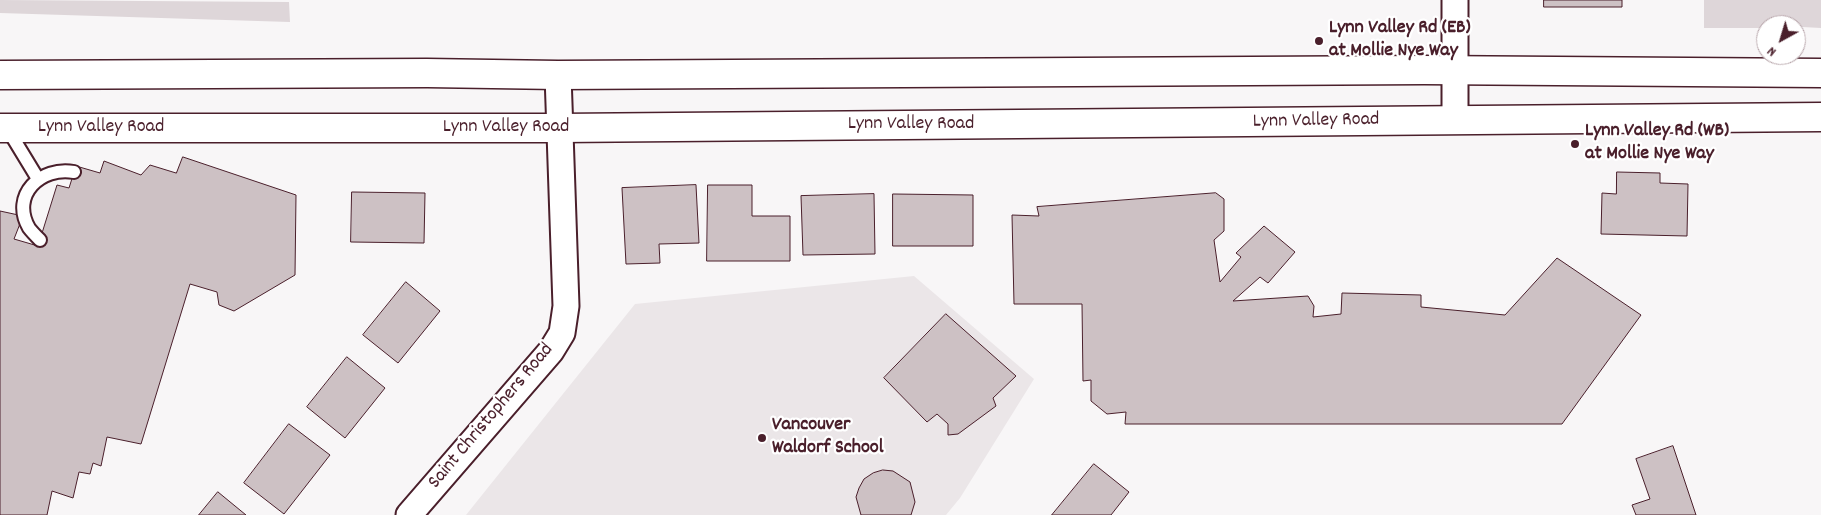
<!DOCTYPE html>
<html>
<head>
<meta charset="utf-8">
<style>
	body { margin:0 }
	#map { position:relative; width:1821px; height:515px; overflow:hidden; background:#f8f6f7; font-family:Dekko,sans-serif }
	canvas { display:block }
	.north { position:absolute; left:1756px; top:15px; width:50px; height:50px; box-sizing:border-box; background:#fff; border:1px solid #b7a5aa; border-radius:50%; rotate:219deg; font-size:14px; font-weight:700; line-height:20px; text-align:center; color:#4a1f2b }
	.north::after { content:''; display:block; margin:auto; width:18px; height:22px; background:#4a1f2b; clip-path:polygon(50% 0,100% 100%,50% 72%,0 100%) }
</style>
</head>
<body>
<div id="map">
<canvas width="1821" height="515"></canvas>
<div class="north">N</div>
</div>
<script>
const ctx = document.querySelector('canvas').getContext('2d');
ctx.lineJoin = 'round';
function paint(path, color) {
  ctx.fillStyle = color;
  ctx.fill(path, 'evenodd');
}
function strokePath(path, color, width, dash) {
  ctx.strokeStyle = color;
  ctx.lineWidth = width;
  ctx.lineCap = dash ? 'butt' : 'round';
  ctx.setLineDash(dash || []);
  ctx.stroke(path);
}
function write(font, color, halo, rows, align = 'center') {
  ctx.font = font + ' Dekko,sans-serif';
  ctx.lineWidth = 4.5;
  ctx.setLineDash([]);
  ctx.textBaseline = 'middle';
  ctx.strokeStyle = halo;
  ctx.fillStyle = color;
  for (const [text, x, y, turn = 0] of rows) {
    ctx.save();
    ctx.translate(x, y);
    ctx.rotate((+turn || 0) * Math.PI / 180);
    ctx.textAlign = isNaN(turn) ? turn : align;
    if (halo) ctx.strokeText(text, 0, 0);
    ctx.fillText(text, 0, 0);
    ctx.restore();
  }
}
const built = new Path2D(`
	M 914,276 L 1034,379 L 960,498 L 946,515 L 466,515 L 635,304 Z`);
const green = new Path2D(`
	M 0,0 L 289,2 L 290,22 L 0,13 Z
	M 1704,0 L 1821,0 L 1821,28 L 1766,25 L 1766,28 L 1704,28 Z`);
const building = new Path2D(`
	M 1544,0 L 1622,0 L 1622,7 L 1544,7 Z
	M 183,157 L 296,195 L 295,275 L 234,311 L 219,305 L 217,292 L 190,284 L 141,444 L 107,437 L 101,466 L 93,463 L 90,474 L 79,472 L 73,498 L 52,491 L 47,515 L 0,515 L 0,211 L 23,216 L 14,239 L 38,246 L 57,185 L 69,188 L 76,166 L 100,173 L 104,161 L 141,175 L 150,165 L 176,173 Z
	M 1617,172 L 1660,173 L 1660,183 L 1688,184 L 1687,236 L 1601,234 L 1602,193 L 1616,194 Z
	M 696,185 L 699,243 L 659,244 L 660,263 L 626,264 L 622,188 Z
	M 708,185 L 752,185 L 752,216 L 790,216 L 790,261 L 707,261 Z
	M 352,192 L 425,193 L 424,243 L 351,242 Z
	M 1216,193 L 1224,199 L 1224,231 L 1214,240 L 1220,282 L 1241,257 L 1236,253 L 1264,226 L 1295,252 L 1268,283 L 1260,277 L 1233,301 L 1308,296 L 1314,306 L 1313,317 L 1341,314 L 1342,293 L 1421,295 L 1421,307 L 1505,315 L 1557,258 L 1641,315 L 1562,424 L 1125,424 L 1126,412 L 1107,414 L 1091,401 L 1091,380 L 1083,381 L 1082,304 L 1014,304 L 1012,215 L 1039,216 L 1037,207 Z
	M 874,194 L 875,254 L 803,255 L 801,196 Z
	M 893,194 L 973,195 L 973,246 L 893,246 Z
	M 406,282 L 440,311 L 398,363 L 363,335 Z
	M 946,314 L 1016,376 L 993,398 L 996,406 L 958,434 L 948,435 L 948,424 L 937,414 L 927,422 L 884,378 Z
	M 347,357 L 385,388 L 345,438 L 307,407 Z
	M 289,424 L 330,455 L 284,514 L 244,483 Z
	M 1673,446 L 1696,515 L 1636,515 L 1632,505 L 1650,499 L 1636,459 Z
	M 1094,464 L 1129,492 L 1111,515 L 1052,515 Z
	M 883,470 L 893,471 L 910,482 L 915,502 L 911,515 L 861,515 L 856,497 L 859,488 L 864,479 L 873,473 Z
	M 218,492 L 246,515 L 199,515 Z`);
const service = new Path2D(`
	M 7,128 L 38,179
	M 40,240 C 36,236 32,232 29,228 C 10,195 41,166 74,172`);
const minor = new Path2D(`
	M 1455,0 L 1455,119
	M 409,515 L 551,351 L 562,333 L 566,306 L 558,75`);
const secondary = new Path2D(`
	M 0,75 L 427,73 L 558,75 L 1424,70 L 1821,73
	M 0,128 L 560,128 L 1821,117`);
const markers = [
	[1319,41,5,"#4a1f2b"],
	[1575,144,5,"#4a1f2b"],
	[762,438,5,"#4a1f2b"]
];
const poiNames = [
	["Lynn Valley Rd (EB)",1329,29],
	["at Mollie Nye Way",1329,52],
	["Lynn Valley Rd (WB)",1585,132],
	["at Mollie Nye Way",1585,155],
	["Vancouver",772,426],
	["Waldorf School",772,449]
];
const streetNames = [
	["Lynn Valley Road",1316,122,-1],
	["Lynn Valley Road",911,125],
	["Lynn Valley Road",101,128],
	["Lynn Valley Road",506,128],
	["Saint Christophers Road",492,417,-50]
];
paint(built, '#ebe6e8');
paint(green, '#ded6d9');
paint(building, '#cdc1c4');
strokePath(building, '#4a1f2b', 1);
strokePath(service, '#4a1f2b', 16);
strokePath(minor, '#4a1f2b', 29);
strokePath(secondary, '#4a1f2b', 31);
strokePath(service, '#fff', 12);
strokePath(minor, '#fff', 25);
strokePath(secondary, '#fff', 28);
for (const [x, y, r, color] of markers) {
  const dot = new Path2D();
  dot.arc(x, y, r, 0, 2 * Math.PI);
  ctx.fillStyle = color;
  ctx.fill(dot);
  strokePath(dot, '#fff', 2);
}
write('bold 20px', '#4a1f2b', '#fff', poiNames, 'left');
write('20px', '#4a1f2b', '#fff', streetNames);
</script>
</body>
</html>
